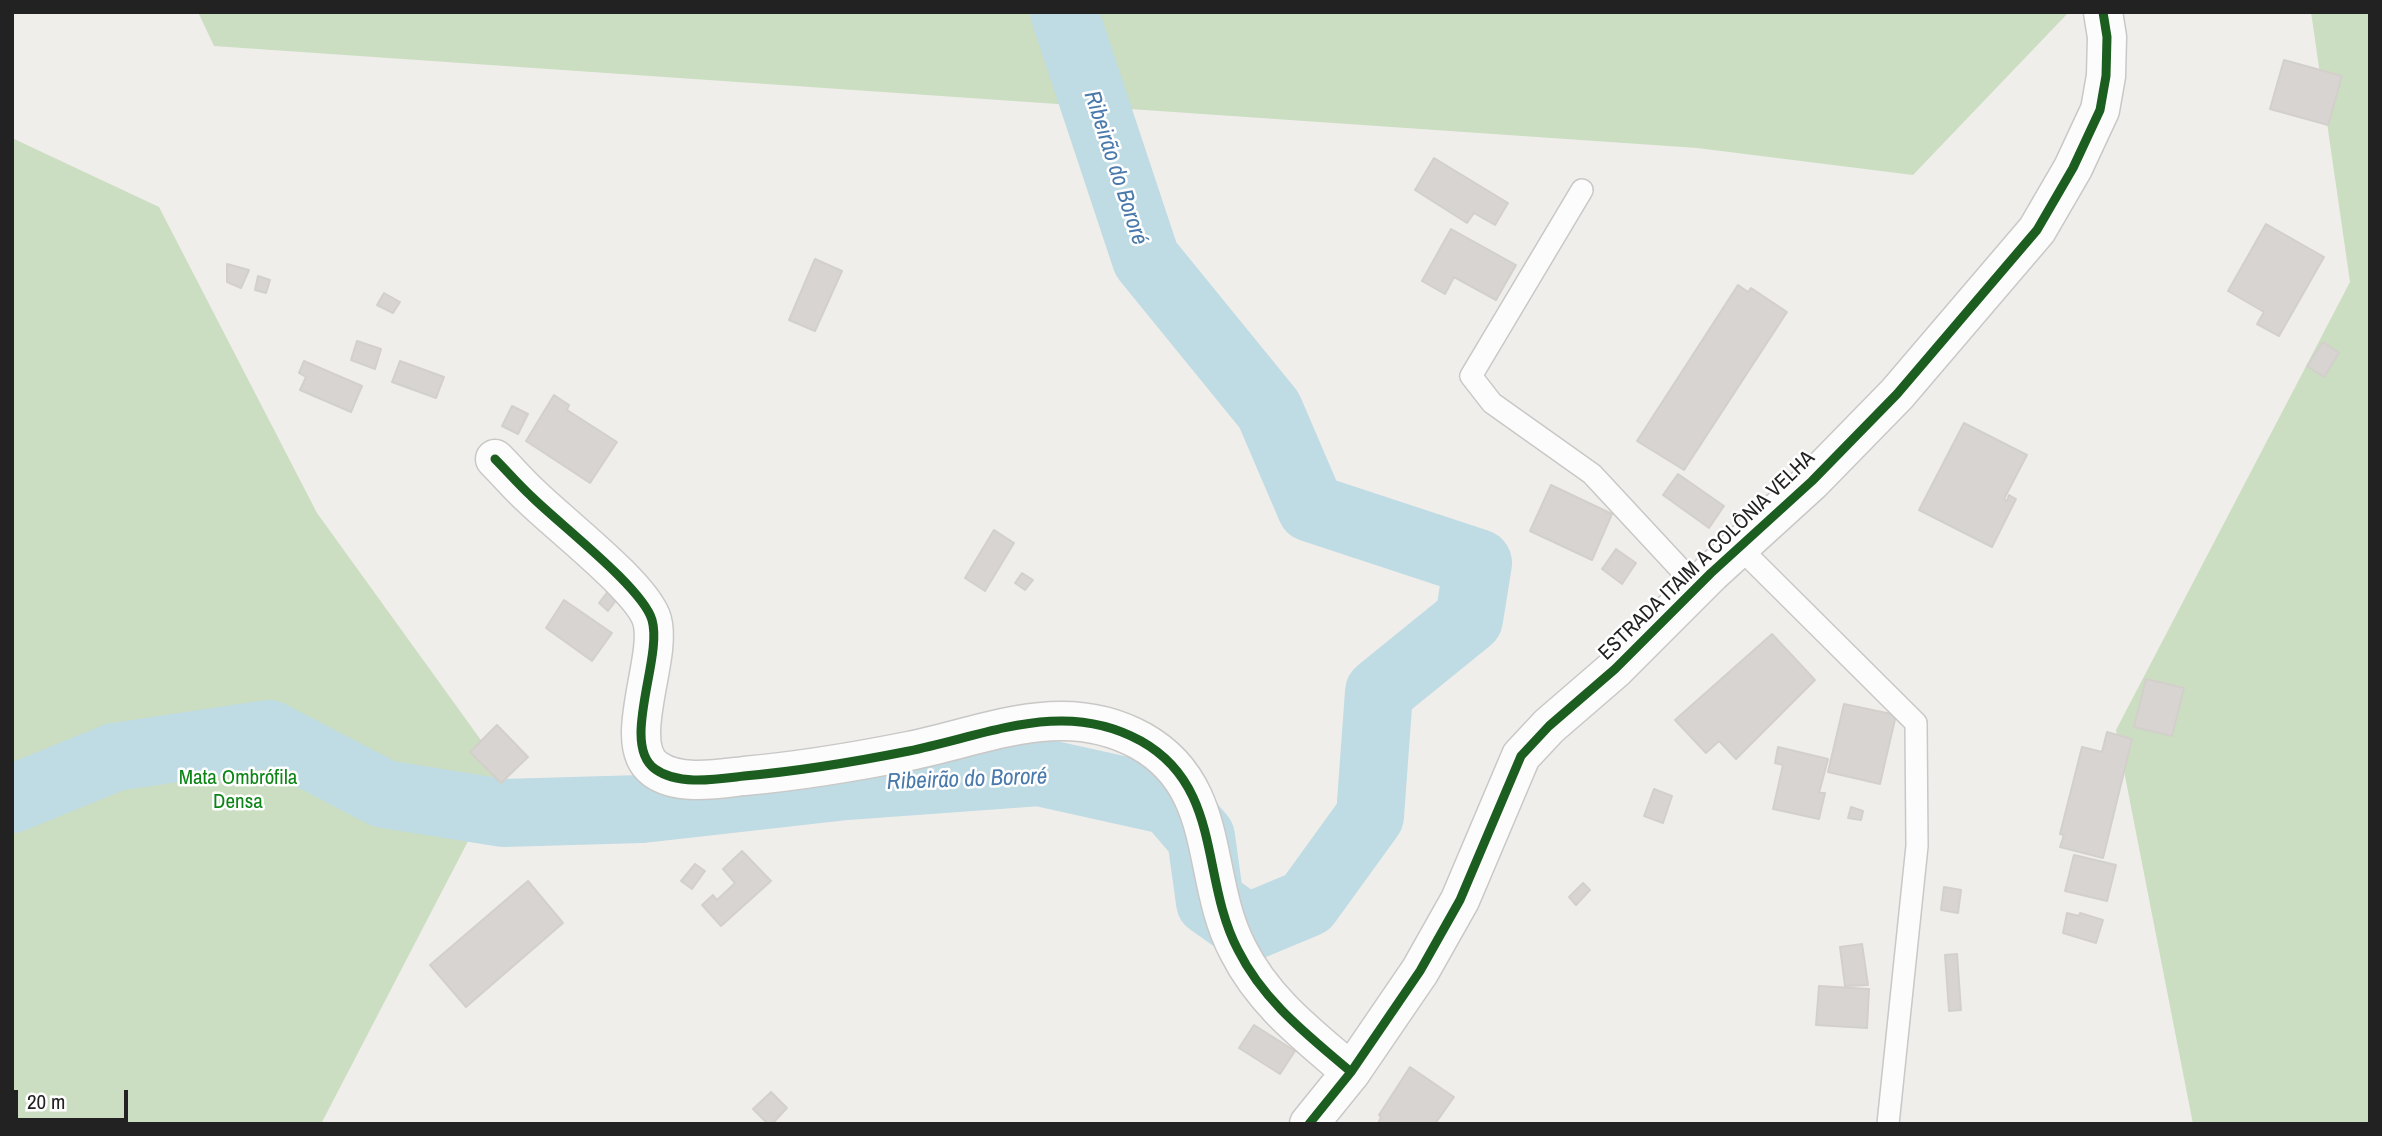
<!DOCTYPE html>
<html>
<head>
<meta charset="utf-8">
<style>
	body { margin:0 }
	#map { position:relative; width:2382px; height:1136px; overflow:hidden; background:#f0eeeb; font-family:"Archivo Narrow",sans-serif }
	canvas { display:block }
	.frame { position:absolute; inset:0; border:14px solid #222; pointer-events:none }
	.scale { position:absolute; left:14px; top:1090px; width:114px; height:32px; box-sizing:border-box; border:4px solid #222; border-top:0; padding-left:9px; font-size:21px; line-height:24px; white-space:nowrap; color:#222; -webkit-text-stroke:5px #fff; paint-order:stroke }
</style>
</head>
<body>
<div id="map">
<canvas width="2382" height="1136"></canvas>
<div class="frame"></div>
<div class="scale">20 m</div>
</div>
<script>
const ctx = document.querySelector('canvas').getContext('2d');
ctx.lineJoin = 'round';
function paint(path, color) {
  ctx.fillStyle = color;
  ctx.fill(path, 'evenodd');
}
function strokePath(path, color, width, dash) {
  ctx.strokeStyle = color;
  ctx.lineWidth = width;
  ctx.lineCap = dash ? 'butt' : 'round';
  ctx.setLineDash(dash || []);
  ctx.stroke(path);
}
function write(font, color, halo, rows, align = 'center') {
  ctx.font = font + ' "Archivo Narrow",sans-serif';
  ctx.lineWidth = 5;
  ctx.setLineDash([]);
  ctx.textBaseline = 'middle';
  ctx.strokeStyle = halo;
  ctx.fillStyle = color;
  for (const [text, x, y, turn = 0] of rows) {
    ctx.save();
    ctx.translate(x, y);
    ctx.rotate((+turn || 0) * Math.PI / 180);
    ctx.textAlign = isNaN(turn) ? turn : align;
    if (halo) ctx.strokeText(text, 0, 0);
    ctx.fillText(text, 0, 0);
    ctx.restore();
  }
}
const forest = new Path2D(`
	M 198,12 L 2069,12 L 1913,175 L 1697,148 L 214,46 Z
	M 2311,12 L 2370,12 L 2370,1124 L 2193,1124 L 2116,730 L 2350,282 Z
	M 12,138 L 159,207 L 317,513 L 504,772 L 321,1124 L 12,1124 Z`);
const river = new Path2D(`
	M 12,799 L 115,757 L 269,734 L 384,794 L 503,813 L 642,809 L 846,786 L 1039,772 L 1170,801 L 1201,837 L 1210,902 L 1247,928 L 1307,903 L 1370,816 L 1379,692 L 1469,619 L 1478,563 L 1311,508 L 1269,410 L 1146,259 L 1064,12`);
const building = new Path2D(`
	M 2284,60 L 2342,76 L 2328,125 L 2270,109 Z
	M 1434,158 L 1508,203 L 1495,225 L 1474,213 L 1467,223 L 1415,190 Z
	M 2266,224 L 2324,257 L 2279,336 L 2257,324 L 2264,312 L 2228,291 Z
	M 1451,229 L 1516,265 L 1496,300 L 1454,277 L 1445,294 L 1422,281 Z
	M 815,259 L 842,271 L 815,331 L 789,320 Z
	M 227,264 L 249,270 L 241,288 L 227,282 Z
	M 258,276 L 270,280 L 266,293 L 255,290 Z
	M 1738,285 L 1748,292 L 1751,288 L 1787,312 L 1684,470 L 1637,441 Z
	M 384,293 L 400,302 L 393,313 L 377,305 Z
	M 357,341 L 381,349 L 375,369 L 351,360 Z
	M 2323,342 L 2339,353 L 2324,377 L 2307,366 Z
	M 304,361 L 362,386 L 351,412 L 300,390 L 306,377 L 299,373 Z
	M 400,361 L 444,377 L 436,398 L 392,382 Z
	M 554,395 L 569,405 L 567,410 L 617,442 L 590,483 L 526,441 Z
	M 512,406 L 528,414 L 518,434 L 502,426 Z
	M 1964,423 L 2027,455 L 2004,499 L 2007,501 L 2009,495 L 2016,499 L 1992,547 L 1919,510 Z
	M 1678,474 L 1724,506 L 1709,528 L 1663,495 Z
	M 1551,485 L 1612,514 L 1592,560 L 1530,531 Z
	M 994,530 L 1014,543 L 985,591 L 965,578 Z
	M 1616,549 L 1636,563 L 1622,584 L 1602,569 Z
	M 1022,573 L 1033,580 L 1025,590 L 1015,583 Z
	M 609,590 L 618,598 L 608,611 L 599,603 Z
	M 564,600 L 612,633 L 592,661 L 546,628 Z
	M 1772,634 L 1815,680 L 1736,759 L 1719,741 L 1706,753 L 1675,720 Z
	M 2146,679 L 2184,688 L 2172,736 L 2134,727 Z
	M 1844,704 L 1896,715 L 1880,784 L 1828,772 Z
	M 497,725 L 528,757 L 501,783 L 470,752 Z
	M 2107,732 L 2132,739 L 2103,858 L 2060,847 L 2064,835 L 2060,834 L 2082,747 L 2102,752 Z
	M 1778,747 L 1828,759 L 1819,793 L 1825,793 L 1819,819 L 1773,809 L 1783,765 L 1775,763 Z
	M 1654,789 L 1672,796 L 1663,823 L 1644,816 Z
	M 1851,807 L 1863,811 L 1861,820 L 1848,818 Z
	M 742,851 L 771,881 L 721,926 L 702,905 L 713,895 L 717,900 L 735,883 L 723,869 Z
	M 2074,855 L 2116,865 L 2107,901 L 2065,891 Z
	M 695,864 L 705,871 L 692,889 L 681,881 Z
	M 528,881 L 563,923 L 466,1007 L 430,965 Z
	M 1583,883 L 1590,890 L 1576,905 L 1569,897 Z
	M 1944,887 L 1961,890 L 1958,913 L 1941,910 Z
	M 2067,913 L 2079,916 L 2080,913 L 2103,920 L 2096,943 L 2063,933 Z
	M 1862,944 L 1868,985 L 1845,986 L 1840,947 Z
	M 1957,954 L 1961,1010 L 1949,1011 L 1945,955 Z
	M 1819,986 L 1869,989 L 1867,1028 L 1816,1025 Z
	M 1254,1025 L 1295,1051 L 1280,1074 L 1239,1048 Z
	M 1410,1067 L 1454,1097 L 1435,1124 L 1378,1124 L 1381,1117 L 1379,1115 Z
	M 771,1092 L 787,1108 L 772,1124 L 768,1124 L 753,1109 Z`);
const service = new Path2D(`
	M 1582,190 L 1471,376 L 1492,403 L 1592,474 L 1697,587
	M 1739,547 L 1916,723 L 1917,846 L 1888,1124`);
const minor = new Path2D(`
	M 495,459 C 507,471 518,484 531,496 C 558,523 643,588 652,620 C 663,658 620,744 655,769 C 678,786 718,779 744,776 C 800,771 854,762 909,751 C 988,735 1064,698 1141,741 C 1223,787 1200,878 1238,950 C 1264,1002 1308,1035 1351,1072`);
const tertiary = new Path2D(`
	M 1309,1124 L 1351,1072 L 1420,971 L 1460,900 L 1521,756 L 1549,726 L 1615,669 L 1711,573 L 1812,481 L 1897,394 L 2037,230 L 2073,168 L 2100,110 L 2106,76 L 2107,37 L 2103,12`);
const cycleway = new Path2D(`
	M 495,459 C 507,471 518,484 531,496 C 558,523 643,588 652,620 C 663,658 620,744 655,769 C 678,786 718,779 744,776 C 800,771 854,762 909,751 C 988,735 1064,698 1141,741 C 1223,787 1200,878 1238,950 C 1264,1002 1308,1035 1351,1072
	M 1309,1124 L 1351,1072 L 1420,971 L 1460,900 L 1521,756 L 1549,726 L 1615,669 L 1711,573 L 1812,481 L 1897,394 L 2037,230 L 2073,168 L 2100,110 L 2106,76 L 2107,37 L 2103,12`);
const streetNames = [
	["ESTRADA ITAIM A COLÔNIA VELHA",1707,556,-44]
];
const parkNames = [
	["Mata Ombrófila",238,778],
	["Densa",238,802]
];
const waterNames = [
	["Ribeirão do Bororé",1115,168,72],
	["Ribeirão do Bororé",967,780,-2]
];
paint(forest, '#cbdec1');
strokePath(river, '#bfdbe3', 68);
paint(building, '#d7d4d2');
strokePath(building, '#d3d0cc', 2);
strokePath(service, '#c9c8c7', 24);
strokePath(minor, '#c9c8c7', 41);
strokePath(tertiary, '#c9c8c7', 41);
strokePath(service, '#fdfcfc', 21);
strokePath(minor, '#fdfcfc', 38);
strokePath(tertiary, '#fdfcfc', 38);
strokePath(cycleway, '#1b5e20', 9);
write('21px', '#222', '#fff', streetNames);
write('21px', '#0c8416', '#fff', parkNames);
write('italic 23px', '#4a7aab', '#fff', waterNames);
</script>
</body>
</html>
